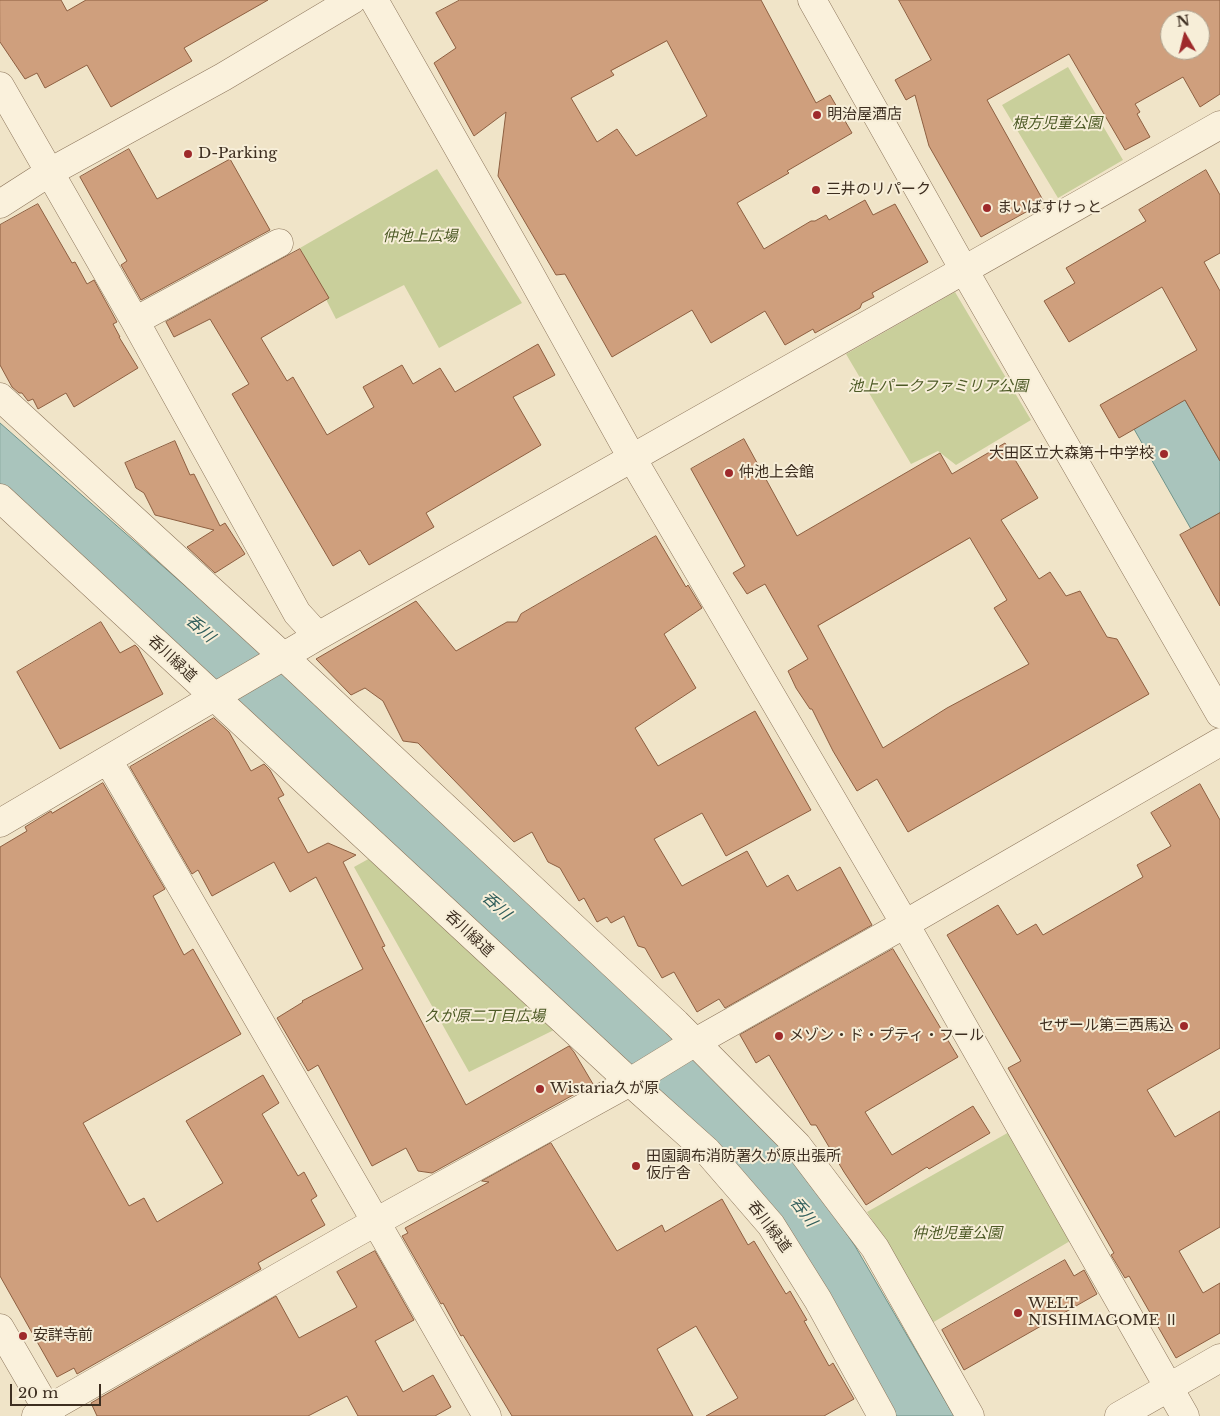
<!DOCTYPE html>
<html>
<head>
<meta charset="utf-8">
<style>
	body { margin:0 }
	#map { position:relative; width:1220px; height:1416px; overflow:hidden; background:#f0e4c8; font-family:"Libre Baskerville",serif }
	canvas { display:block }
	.north { position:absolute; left:1160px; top:10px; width:50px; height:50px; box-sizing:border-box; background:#f7eed8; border:1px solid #ada18e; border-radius:50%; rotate:352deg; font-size:14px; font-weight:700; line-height:20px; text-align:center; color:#3d2e20 }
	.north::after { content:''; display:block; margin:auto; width:18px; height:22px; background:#9e2a2b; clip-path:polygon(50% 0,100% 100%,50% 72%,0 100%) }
	.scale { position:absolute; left:10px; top:1384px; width:91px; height:22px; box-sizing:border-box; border:2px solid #3d2e20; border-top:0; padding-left:6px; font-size:15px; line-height:18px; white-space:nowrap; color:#3d2e20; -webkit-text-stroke:4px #f7eed8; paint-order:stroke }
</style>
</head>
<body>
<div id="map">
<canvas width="1220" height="1416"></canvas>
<div class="north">N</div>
<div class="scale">20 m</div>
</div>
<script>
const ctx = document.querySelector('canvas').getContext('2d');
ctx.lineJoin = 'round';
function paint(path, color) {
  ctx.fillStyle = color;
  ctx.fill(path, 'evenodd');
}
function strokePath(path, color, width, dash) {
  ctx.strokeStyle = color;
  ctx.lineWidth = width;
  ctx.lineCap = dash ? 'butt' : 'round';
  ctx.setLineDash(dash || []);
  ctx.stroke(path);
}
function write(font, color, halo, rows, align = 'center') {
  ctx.font = font + ' "Libre Baskerville","Noto Sans JP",serif';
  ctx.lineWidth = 4;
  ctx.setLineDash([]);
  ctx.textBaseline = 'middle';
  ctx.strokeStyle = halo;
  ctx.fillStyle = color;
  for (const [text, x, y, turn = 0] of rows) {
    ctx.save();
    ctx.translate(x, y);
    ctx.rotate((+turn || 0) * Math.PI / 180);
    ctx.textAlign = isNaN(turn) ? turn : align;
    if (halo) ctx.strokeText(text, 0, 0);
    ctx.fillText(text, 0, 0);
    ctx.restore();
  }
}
const green = new Path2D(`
	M 1068,67 L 1123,160 L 1058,198 L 1002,105 Z
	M 437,169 L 522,303 L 439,348 L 404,285 L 336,319 L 300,248 Z
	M 955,292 L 1031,420 L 956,465 L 938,451 L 911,464 L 846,354 Z
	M 372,857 L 558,1028 L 469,1072 L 354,867 Z
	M 1011,1131 L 1070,1241 L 932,1323 L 888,1245 L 867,1212 Z`);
const water = new Path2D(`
	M 1185,400 L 1220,461 L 1220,513 L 1191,529 L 1134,429 Z
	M 0,423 L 283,672 L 691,1055 L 794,1157 L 855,1246 L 954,1416 L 894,1416 L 783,1225 L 0,488 Z`);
const building = new Path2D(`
	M 0,0 L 61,0 L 67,11 L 86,0 L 268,0 L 184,48 L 192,61 L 111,107 L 87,65 L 45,88 L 37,73 L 25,79 L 0,42 Z
	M 460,0 L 761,0 L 816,103 L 830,95 L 852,133 L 787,171 L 789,173 L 737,203 L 764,249 L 811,221 L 815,221 L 826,215 L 829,220 L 865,200 L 873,215 L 895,204 L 928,262 L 872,293 L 874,297 L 862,303 L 860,308 L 815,333 L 813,329 L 785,345 L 765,311 L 711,343 L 692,310 L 612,357 L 565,274 L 556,275 L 498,176 L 506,112 L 474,136 L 434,63 L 456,48 L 436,13 ZM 667,41 L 707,116 L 636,156 L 617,129 L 597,142 L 571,98 L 614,75 L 611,71 Z
	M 899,0 L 1220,0 L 1220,94 L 1200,107 L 1183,77 L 1135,104 L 1140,112 L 1137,114 L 1150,137 L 1125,150 L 1069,54 L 987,100 L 1044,202 L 981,237 L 929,146 L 915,95 L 906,100 L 895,80 L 931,60 ZM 1170,20 L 1200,20 L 1200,50 L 1170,50 Z
	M 129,149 L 157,199 L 230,159 L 270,230 L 141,300 L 121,265 L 127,261 L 80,177 Z
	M 1206,170 L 1220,195 L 1220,253 L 1204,262 L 1220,291 L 1220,461 L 1185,400 L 1119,438 L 1100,405 L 1197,350 L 1162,287 L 1069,342 L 1044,301 L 1075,283 L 1066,268 L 1146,221 L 1139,210 Z
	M 38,204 L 72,263 L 75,262 L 87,284 L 94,280 L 117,322 L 113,324 L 120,337 L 119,337 L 138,368 L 74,407 L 66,393 L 38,409 L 33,399 L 28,401 L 22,393 L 19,393 L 12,387 L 0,365 L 0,225 Z
	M 300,249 L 329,298 L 261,338 L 287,381 L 293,377 L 327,435 L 374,407 L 363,387 L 402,365 L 413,384 L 440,368 L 455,392 L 538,344 L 555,375 L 513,397 L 541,445 L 426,513 L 434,527 L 369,565 L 360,550 L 333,566 L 232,394 L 249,384 L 210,319 L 174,337 L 166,322 Z
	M 744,439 L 797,536 L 940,453 L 952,474 L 1005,443 L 1038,498 L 1001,520 L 1039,579 L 1050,572 L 1066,596 L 1080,591 L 1107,637 L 1117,639 L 1149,694 L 908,832 L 877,779 L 857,791 L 833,751 L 812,709 L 810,709 L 796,688 L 788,671 L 808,659 L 765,584 L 747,594 L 733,573 L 745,566 L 691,469 ZM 970,538 L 1007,600 L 994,608 L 1029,664 L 947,708 L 883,748 L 818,626 Z
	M 175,441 L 190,475 L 194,474 L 220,526 L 225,523 L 245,554 L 215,573 L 187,547 L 214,530 L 155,515 L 144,493 L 136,488 L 125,463 Z
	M 1220,513 L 1220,606 L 1180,535 Z
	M 656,536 L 686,587 L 688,585 L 702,608 L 664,634 L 696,688 L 635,728 L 658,766 L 755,711 L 811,810 L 726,856 L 702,813 L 654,839 L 682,886 L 747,851 L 767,887 L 788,875 L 797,891 L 840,867 L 872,925 L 725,1008 L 719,999 L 697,1012 L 674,972 L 662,978 L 645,948 L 638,946 L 624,916 L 611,923 L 607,917 L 597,922 L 584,898 L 579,901 L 560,868 L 548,862 L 532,832 L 514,842 L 418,743 L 403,741 L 383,701 L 365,688 L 351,695 L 316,659 L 416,601 L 456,651 L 507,622 L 517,622 L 521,614 Z
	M 101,622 L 120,653 L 135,645 L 138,648 L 163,694 L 60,749 L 17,672 Z
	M 214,718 L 229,732 L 251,771 L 264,764 L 270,770 L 284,795 L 278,798 L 308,853 L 328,843 L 356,855 L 343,862 L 385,946 L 382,947 L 466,1105 L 569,1046 L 574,1052 L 593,1084 L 432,1173 L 418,1171 L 406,1148 L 372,1166 L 318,1065 L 308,1071 L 277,1018 L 303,1002 L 302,1001 L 363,969 L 316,877 L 290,892 L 274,862 L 212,896 L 198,870 L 192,874 L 130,767 Z
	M 103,783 L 165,889 L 153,896 L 184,955 L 193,949 L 241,1034 L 83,1123 L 129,1206 L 144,1198 L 157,1222 L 223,1183 L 186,1121 L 263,1075 L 279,1103 L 262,1114 L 298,1176 L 304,1172 L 317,1196 L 311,1200 L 325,1225 L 258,1263 L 261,1269 L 77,1374 L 74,1368 L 57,1377 L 0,1276 L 0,847 L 27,831 L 25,827 L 51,811 L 52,813 Z
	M 1200,784 L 1220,820 L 1220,1048 L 1147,1090 L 1175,1137 L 1220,1111 L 1220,1227 L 1179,1251 L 1203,1293 L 1220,1283 L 1220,1333 L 1176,1358 L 1129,1276 L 1125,1278 L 1111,1255 L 1114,1253 L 1008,1068 L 1021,1061 L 947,935 L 998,905 L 1017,935 L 1036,924 L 1043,935 L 1143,877 L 1137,865 L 1171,846 L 1151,813 Z
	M 893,949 L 958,1057 L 865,1112 L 892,1155 L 973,1106 L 990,1133 L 929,1169 L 927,1167 L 866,1205 L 844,1172 L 816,1125 L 811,1125 L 769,1055 L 756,1063 L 740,1035 Z
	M 551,1143 L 617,1251 L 662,1225 L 665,1232 L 722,1199 L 748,1245 L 754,1241 L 786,1294 L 790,1291 L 807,1320 L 804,1321 L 829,1366 L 833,1363 L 854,1399 L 824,1416 L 706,1416 L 738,1398 L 696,1326 L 657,1349 L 693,1416 L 512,1416 L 463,1335 L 461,1336 L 443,1303 L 441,1304 L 402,1236 L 408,1233 L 405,1228 L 489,1182 L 482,1181 Z
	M 375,1251 L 414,1320 L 375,1341 L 403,1392 L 433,1375 L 451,1407 L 435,1416 L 358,1416 L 347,1396 L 308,1416 L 97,1416 L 91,1403 L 276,1296 L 299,1338 L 357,1307 L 337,1272 Z
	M 1065,1260 L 1074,1276 L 1084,1270 L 1097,1294 L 964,1370 L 942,1330 Z`);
const minor = new Path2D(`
	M 374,0 L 526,267 L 632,458 L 905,924 L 1185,1416
	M 812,0 L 964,270 L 1220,714
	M 0,86 L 135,321 L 297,613 L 318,636
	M 0,204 L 50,172 L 223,77 L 352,0
	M 135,321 L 279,243
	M 0,397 L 284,657 L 676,1023 L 797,1145 L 875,1248 L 970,1416
	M 0,498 L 630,1082 L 707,1151 L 771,1225 L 818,1300 L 882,1416
	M 108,760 L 365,1203 L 487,1416
	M 0,823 L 318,636 L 1220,125
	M 0,1328 L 51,1416
	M 36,1416 L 354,1234 L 630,1082 L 687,1047 L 905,924 L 1220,742
	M 1119,1416 L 1220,1358`);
const markers = [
	[817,115,5,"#9e2a2b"],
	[188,154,5,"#9e2a2b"],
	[816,190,5,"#9e2a2b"],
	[987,208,5,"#9e2a2b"],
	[1164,454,5,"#9e2a2b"],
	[729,473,5,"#9e2a2b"],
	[1184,1026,5,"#9e2a2b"],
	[779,1036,5,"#9e2a2b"],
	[540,1089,5,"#9e2a2b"],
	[636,1166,5,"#9e2a2b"],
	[1018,1313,5,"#9e2a2b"],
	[23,1336,5,"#9e2a2b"]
];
const poiNames = [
	["明治屋酒店",827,115],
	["D-Parking",198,154],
	["三井のリパーク",826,190],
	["まいばすけっと",997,208],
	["大田区立大森第十中学校",1154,454,"right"],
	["仲池上会館",739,473],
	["セザール第三西馬込",1174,1026,"right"],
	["メゾン・ド・プティ・フール",789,1036],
	["Wistaria久が原",550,1089],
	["田園調布消防署久が原出張所",646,1157],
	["仮庁舎",646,1174],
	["WELT",1028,1304],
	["NISHIMAGOME Ⅱ",1028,1321],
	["安詳寺前",33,1336]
];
const parkNames = [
	["根方児童公園",1057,124],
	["仲池上広場",420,237],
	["池上パークファミリア公園",938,387],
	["久が原二丁目広場",485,1017],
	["仲池児童公園",957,1234]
];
const streetNames = [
	["呑川緑道",172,659,43],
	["呑川緑道",469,934,43],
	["呑川緑道",769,1227,53]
];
const waterNames = [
	["呑川",200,629,42],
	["呑川",496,906,43],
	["呑川",803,1212,53]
];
paint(green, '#c9cf9b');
paint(water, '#a9c4bc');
strokePath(water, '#6f938a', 1);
paint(building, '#cf9f7d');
strokePath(building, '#8d5f41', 1);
strokePath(minor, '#8d765c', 29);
strokePath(minor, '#faf1dc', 28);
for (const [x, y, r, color] of markers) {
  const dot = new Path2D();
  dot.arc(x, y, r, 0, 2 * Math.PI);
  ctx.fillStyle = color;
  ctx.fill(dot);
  strokePath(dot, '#f7eed8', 2);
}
write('15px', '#3d2e20', '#f7eed8', poiNames, 'left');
write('italic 15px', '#4d5a26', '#f7eed8', parkNames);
write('15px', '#3d2e20', '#f7eed8', streetNames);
write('italic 16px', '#2f5d5a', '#f7eed8', waterNames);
</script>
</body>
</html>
